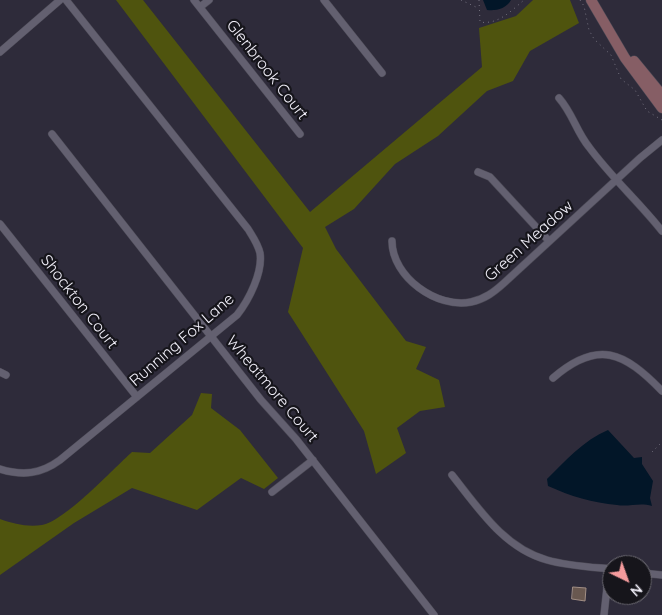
<!DOCTYPE html>
<html>
<head>
<meta charset="utf-8">
<style>
	body { margin:0 }
	#map { position:relative; width:662px; height:615px; overflow:hidden; background:#2e2b3a; font-family:Quicksand,sans-serif }
	canvas { display:block }
	.north { position:absolute; left:602px; top:555px; width:50px; height:50px; box-sizing:border-box; background:#16151b; border:1px solid #6e6c74; border-radius:50%; rotate:138deg; font-size:14px; font-weight:700; line-height:20px; text-align:center; color:#f1eff9 }
	.north::after { content:''; display:block; margin:auto; width:18px; height:22px; background:#f59b9d; clip-path:polygon(50% 0,100% 100%,50% 72%,0 100%) }
</style>
</head>
<body>
<div id="map">
<canvas width="662" height="615"></canvas>
<div class="north">N</div>
</div>
<script>
const ctx = document.querySelector('canvas').getContext('2d');
ctx.lineJoin = 'round';
function paint(path, color) {
  ctx.fillStyle = color;
  ctx.fill(path, 'evenodd');
}
function strokePath(path, color, width, dash) {
  ctx.strokeStyle = color;
  ctx.lineWidth = width;
  ctx.lineCap = dash ? 'butt' : 'round';
  ctx.setLineDash(dash || []);
  ctx.stroke(path);
}
function write(font, color, halo, rows, align = 'center') {
  ctx.font = font + ' Quicksand,sans-serif';
  ctx.lineWidth = 4.5;
  ctx.setLineDash([]);
  ctx.textBaseline = 'middle';
  ctx.strokeStyle = halo;
  ctx.fillStyle = color;
  for (const [text, x, y, turn = 0] of rows) {
    ctx.save();
    ctx.translate(x, y);
    ctx.rotate((+turn || 0) * Math.PI / 180);
    ctx.textAlign = isNaN(turn) ? turn : align;
    if (halo) ctx.strokeText(text, 0, 0);
    ctx.fillText(text, 0, 0);
    ctx.restore();
  }
}
const green = new Path2D(`
	M 116,0 L 143,0 L 310,212 L 482,67 L 479,28 L 516,16 L 533,0 L 570,0 L 579,23 L 530,51 L 513,81 L 487,91 L 438,136 L 395,164 L 354,209 L 325,227 L 336,249 L 406,341 L 426,347 L 416,369 L 439,380 L 445,407 L 420,411 L 397,428 L 406,453 L 376,474 L 364,431 L 288,312 L 303,248 Z
	M 201,393 L 212,394 L 211,408 L 240,430 L 278,478 L 264,489 L 241,478 L 197,510 L 132,488 L 74,523 L 0,575 L 0,519 C 14,524 27,527 42,525 C 65,521 113,469 132,452 L 150,453 L 192,415 Z`);
const water = new Path2D(`
	M 483,0 L 511,0 C 506,9 496,11 487,10 Z
	M 608,430 L 634,458 L 642,457 L 642,464 L 653,481 L 650,498 L 652,506 C 640,502 629,507 617,505 C 593,503 570,496 548,486 L 547,479 C 565,461 584,440 608,430 Z`);
const building = new Path2D(`
	M 573,587 L 586,588 L 585,601 L 572,599 Z`);
const path = new Path2D(`
	M 461,0 L 478,8
	M 479,0 L 480,22 C 498,25 511,11 524,0
	M 580,0 L 584,6 L 589,30 L 594,39 L 611,55 L 621,79 L 635,90 L 647,111 L 662,120
	M 652,452 L 662,442`);
const street = new Path2D(`
	M 194,0 L 300,134
	M 324,0 L 382,73
	M 200,7 L 209,0
	M 0,52 L 60,0
	M 559,98 C 573,114 576,131 589,147 C 611,177 639,202 662,231
	M 52,134 L 261,400 L 296,439 L 434,615
	M 478,172 L 490,177 L 549,241
	M 0,224 L 137,397
	M 392,241 C 392,277 437,309 471,302 C 485,299 494,292 504,283 L 640,158 L 662,140
	M 0,372 L 6,375
	M 553,378 C 598,339 624,352 662,391
	M 0,469 C 23,476 41,474 60,460 L 237,315 C 249,300 263,272 260,253 C 258,244 253,237 248,229 L 66,0
	M 452,475 C 479,509 504,548 547,560 C 568,566 590,567 612,569
	M 272,492 L 313,460
	M 642,573 L 662,575
	M 604,615 L 609,569`);
const secondary = new Path2D(`
	M 591,0 L 625,58 L 662,108
	M 634,61 L 662,95`);
const streetNames = [
	["Glenbrook Court",267,70,52],
	["Green Meadow",529,241,-42],
	["Shockton Court",79,302,52],
	["Running Fox Lane",182,340,-41],
	["Wheatmore Court",272,389,50]
];
paint(green, '#4f540e');
paint(water, '#021628');
paint(building, '#695850');
strokePath(building, '#a18e85', 1);
strokePath(street, '#4b4955', 8);
strokePath(secondary, '#4b4955', 11);
strokePath(path, '#767380', 1, [1, 4]);
strokePath(street, '#636070', 7);
strokePath(secondary, '#865e65', 10);
write('16px', '#f1eff9', '#16151b', streetNames);
</script>
</body>
</html>
